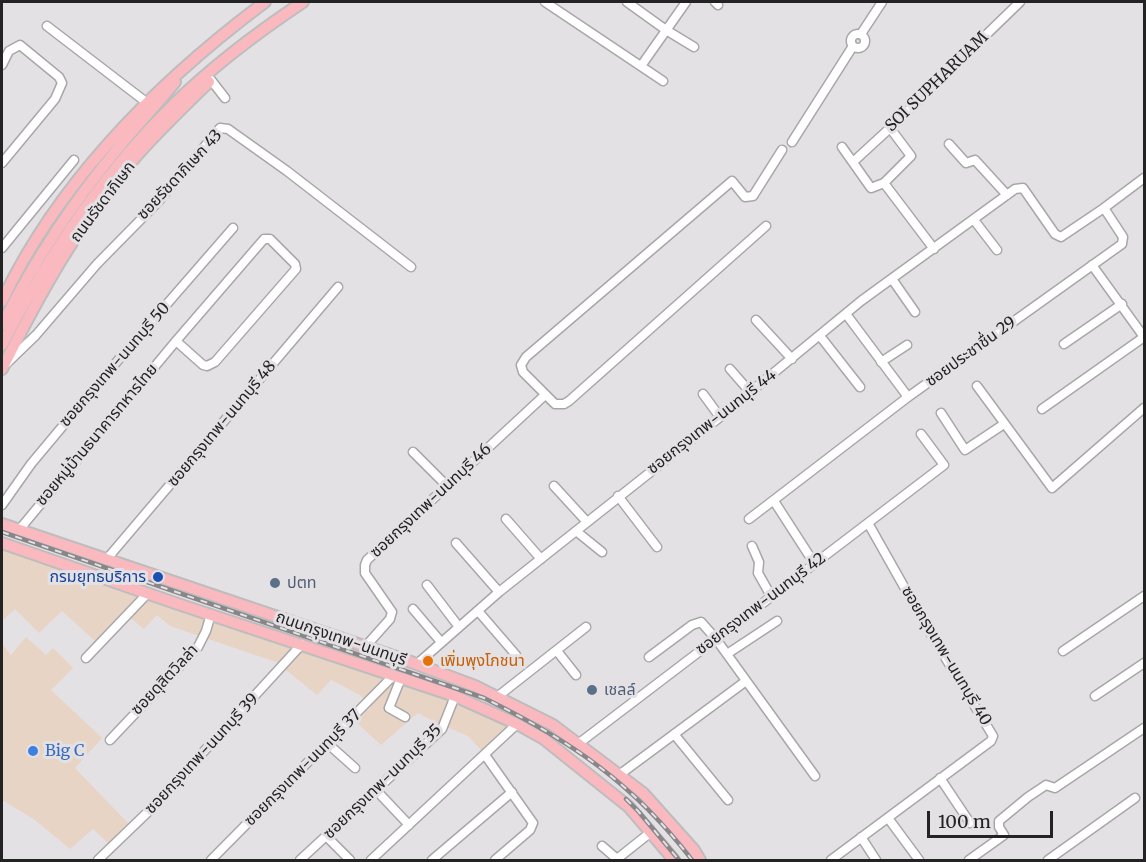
<!DOCTYPE html>
<html>
<head>
<meta charset="utf-8">
<style>
	body { margin:0 }
	#map { position:relative; width:1146px; height:862px; overflow:hidden; background:#e4e1e4; font-family:Merriweather,serif }
	canvas { display:block }
	.frame { position:absolute; inset:0; border:3px solid #242324; pointer-events:none }
	.scale { position:absolute; left:927px; top:811px; width:126px; height:27px; box-sizing:border-box; border:3px solid #242324; border-top:0; padding-left:8px; font-size:18px; line-height:21px; white-space:nowrap; color:#242324; -webkit-text-stroke:4px #e4e1e4; paint-order:stroke }
</style>
</head>
<body>
<div id="map">
<canvas width="1146" height="862"></canvas>
<div class="frame"></div>
<div class="scale">100 m</div>
</div>
<script>
const ctx = document.querySelector('canvas').getContext('2d');
ctx.lineJoin = 'round';
function paint(path, color) {
  ctx.fillStyle = color;
  ctx.fill(path, 'evenodd');
}
function strokePath(path, color, width, dash) {
  ctx.strokeStyle = color;
  ctx.lineWidth = width;
  ctx.lineCap = dash ? 'butt' : 'round';
  ctx.setLineDash(dash || []);
  ctx.stroke(path);
}
function write(font, color, halo, rows, align = 'center') {
  ctx.font = font + ' Merriweather,"Noto Sans Thai",serif';
  ctx.lineWidth = 6;
  ctx.setLineDash([]);
  ctx.textBaseline = 'middle';
  ctx.strokeStyle = halo;
  ctx.fillStyle = color;
  for (const [text, x, y, turn = 0] of rows) {
    ctx.save();
    ctx.translate(x, y);
    ctx.rotate((+turn || 0) * Math.PI / 180);
    ctx.textAlign = isNaN(turn) ? turn : align;
    if (halo) ctx.strokeText(text, 0, 0);
    ctx.fillText(text, 0, 0);
    ctx.restore();
  }
}
const commercial = new Path2D(`
	M 2,547 L 469,705 L 511,727 L 483,752 L 468,736 L 435,722 L 418,713 L 381,745 L 356,722 L 371,707 L 360,695 L 331,680 L 317,695 L 276,662 L 170,626 L 157,615 L 144,629 L 129,617 L 95,641 L 62,611 L 39,633 L 15,609 L 2,621 Z
	M 26,637 L 46,655 L 53,648 L 73,668 L 51,690 L 102,738 L 75,768 L 128,823 L 108,843 L 93,829 L 70,849 L 35,820 L 2,800 L 2,644 L 11,655 Z`);
const minor = new Path2D(`
	M 545,2 L 663,81
	M 627,2 L 666,30 L 694,47
	M 715,2 L 718,5
	M 47,26 L 146,102
	M851 41a7 7 0 1 1 14 0a7 7 0 1 1-14 0Z
	M 861,34 L 882,2
	M 2,65 L 9,51 L 20,45 L 59,77 L 62,83 L 55,99 L 2,163
	M 641,66 L 686,2
	M 211,80 L 225,98
	M 890,128 L 911,156 L 884,183 L 934,249
	M 792,142 L 853,46
	M 949,144 L 966,163 L 975,160 L 1007,195
	M 842,147 L 871,188 L 884,183
	M 853,162 L 890,128 L 1020,2
	M 974,220 L 997,250
	M 766,226 L 569,401 L 564,404 L 555,404 L 523,372 L 521,365 L 526,357 L 732,181 L 745,197 L 753,196 L 782,150
	M 2,248 L 74,160
	M 1092,265 L 1144,337
	M 892,279 L 915,312
	M 846,314 L 908,397
	M 756,320 L 792,359
	M 820,336 L 860,387
	M 1064,344 L 1122,304
	M 881,362 L 907,345
	M 7,363 L 36,335 L 97,264 L 158,202 L 220,128 L 228,129 L 287,171 L 411,267
	M 730,369 L 750,392
	M 977,386 L 1052,488 L 1144,408
	M 703,394 L 720,417
	M 1042,409 L 1144,337
	M 941,413 L 965,450 L 1004,424
	M 413,452 L 447,486
	M 554,486 L 587,522
	M 618,496 L 657,547
	M 774,501 L 814,563
	M 2,505 L 31,464 L 107,373 L 233,228
	M 506,519 L 541,559
	M 749,519 L 908,397 L 1122,244 L 1123,237 L 1104,208 L 1144,178
	M 19,530 L 176,341 L 264,239 L 270,239 L 295,264 L 296,269 L 215,362 L 207,366 L 203,365 L 176,341
	M 576,531 L 602,552
	M 456,543 L 499,592
	M 752,546 L 759,562 L 758,573 L 771,596
	M 106,560 L 338,287
	M 427,585 L 459,627
	M 413,609 L 441,642
	M 478,611 L 516,655
	M 365,647 L 390,619 L 392,612 L 365,573 L 365,565 L 367,560 L 545,395
	M 557,651 L 576,675
	M 1063,651 L 1144,596
	M 727,654 L 777,621
	M 649,657 L 692,625 L 701,622 L 716,639 L 815,776
	M 86,658 L 148,593
	M 417,664 L 499,592 L 720,417 L 861,301 L 1015,189 L 1023,188 L 1055,234 L 1061,237 L 1104,208
	M 401,678 L 389,708 L 405,717
	M 1095,696 L 1144,663
	M 497,697 L 586,627
	M 674,734 L 728,800
	M 110,740 L 198,647 L 206,631 L 211,614
	M 327,743 L 355,768
	M 578,744 L 944,465 L 921,434
	M 485,755 L 533,823 L 530,830 L 495,860
	M 619,775 L 746,681
	M 940,778 L 970,823
	M 376,790 L 409,825
	M 888,818 L 919,860
	M 326,836 L 350,860
	M 861,837 L 876,860
	M 602,846 L 617,859 L 651,832
	M 98,860 L 152,808 L 302,644
	M 211,860 L 394,675
	M 300,860 L 442,729 L 455,696
	M 371,860 L 517,724
	M 432,860 L 512,792
	M 831,860 L 991,741 L 993,736 L 929,631 L 868,523
	M 969,860 L 1004,835 L 999,827 L 999,821 L 1028,797 L 1046,785 L 1055,788 L 1144,728
	M 1048,860 L 1135,798`);
const major = new Path2D(`
	M 2,301 C 60,179 158,82 265,2
	M 2,325 C 33,263 71,205 115,152 C 134,128 156,106 175,82
	M 2,345 C 47,257 103,173 174,104 C 213,66 258,32 303,2
	M 2,369 C 39,295 78,224 132,161 C 156,133 182,108 209,82
	M 2,524 L 411,662 L 475,686 L 553,725 L 643,793 L 694,850 L 700,860
	M 2,543 L 178,604 L 455,696 L 517,724 L 544,739 L 629,807 L 674,860`);
const rail = new Path2D(`
	M 2,532 L 484,698 C 571,741 633,783 692,860
	M 626,799 L 638,811 L 679,860`);
const markers = [
	[158,577,6,"#1a4fb4"],
	[275,583,6,"#5c6f8a"],
	[428,661,6,"#e8710a"],
	[592,690,6,"#5c6f8a"],
	[33,751,6,"#3f7fe0"]
];
const streetNames = [
	["SOI SUPHARUAM",937,82,-44],
	["ซอยรัชดาภิเษก 43",180,175,-47],
	["ถนนรัชดาภิเษก",103,202,-53],
	["ซอยประชาชื่น 29",971,352,-36],
	["ซอยกรุงเทพ-นนทบุรี 50",115,365,-49],
	["ซอยกรุงเทพ-นนทบุรี 44",712,422,-38],
	["ซอยกรุงเทพ-นนทบุรี 48",222,424,-50],
	["ซอยหมู่บ้านธนาคารทหารไทย",97,435,-50],
	["ซอยกรุงเทพ-นนทบุรี 46",431,501,-43],
	["ซอยกรุงเทพ-นนทบุรี 42",761,604,-37],
	["ถนนกรุงเทพ-นนทบุรี",341,639,19],
	["ซอยกรุงเทพ-นนทบุรี 40",946,656,59],
	["ซอยดุสิตวิลล่า",165,680,-47],
	["ซอยกรุงเทพ-นนทบุรี 39",202,754,-47],
	["ซอยกรุงเทพ-นนทบุรี 37",303,768,-45],
	["ซอยกรุงเทพ-นนทบุรี 35",383,782,-44]
];
const transitNames = [
	["กรมยุทธบริการ",146,577]
];
const serviceNames = [
	["ปตท",287,583],
	["เชลล์",604,690]
];
const foodNames = [
	["เพิ่มพุงโภชนา",440,661]
];
const shopNames = [
	["Big C",45,751]
];
paint(commercial, '#e7d4c5');
strokePath(minor, '#a9a6a9', 11);
strokePath(major, '#bdbdbd', 14);
strokePath(minor, '#fff', 8);
strokePath(major, '#fab9bf', 10);
strokePath(rail, '#888688', 4.5);
strokePath(rail, '#e4e1e4', 2, [7]);
for (const [x, y, r, color] of markers) {
  const dot = new Path2D();
  dot.arc(x, y, r, 0, 2 * Math.PI);
  ctx.fillStyle = color;
  ctx.fill(dot);
  strokePath(dot, '#e4e1e4', 2);
}
write('16px', '#242324', '#e4e1e4', streetNames);
write('16px', '#164399', '#e4e1e4', transitNames, 'right');
write('16px', '#4e5e75', '#e4e1e4', serviceNames, 'left');
write('16px', '#c56008', '#e4e1e4', foodNames, 'left');
write('16px', '#366cbe', '#e4e1e4', shopNames, 'left');
</script>
</body>
</html>
